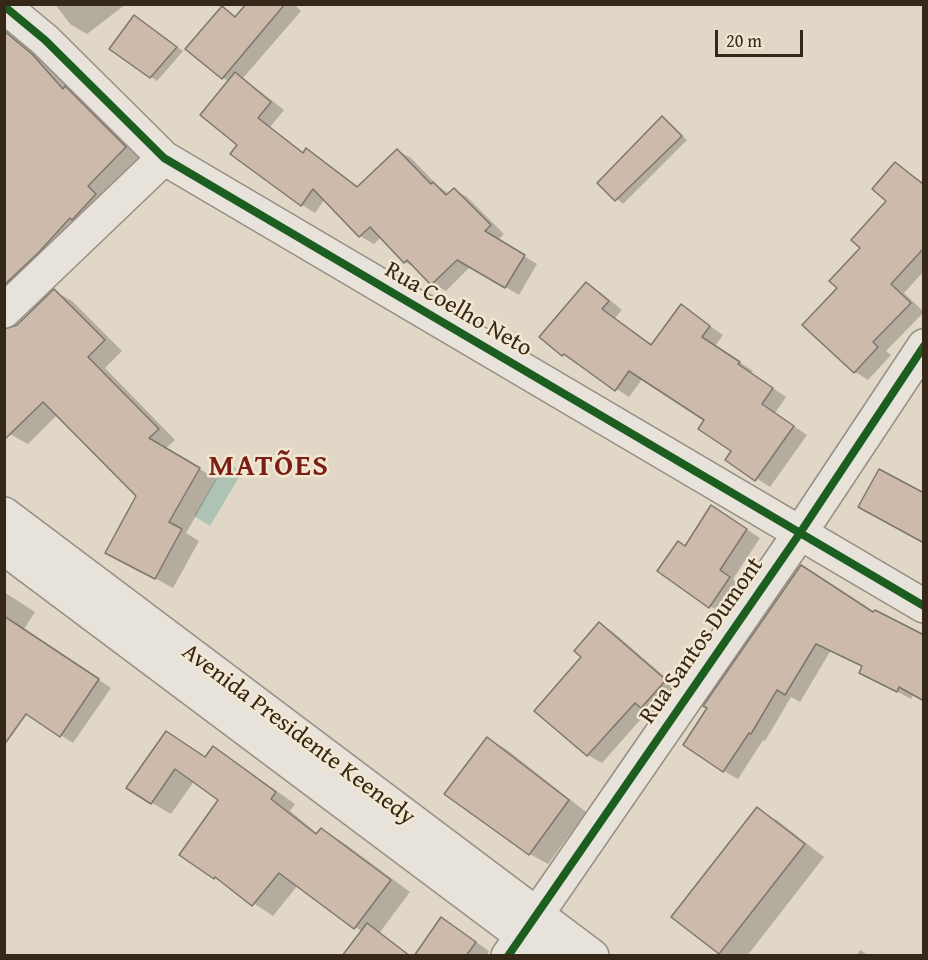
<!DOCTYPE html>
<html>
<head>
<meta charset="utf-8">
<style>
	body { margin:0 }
	#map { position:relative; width:928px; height:960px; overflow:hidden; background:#e1d7c6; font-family:"Gentium Book Plus",serif }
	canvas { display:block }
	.frame { position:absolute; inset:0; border:6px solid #352819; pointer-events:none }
	.scale { position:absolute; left:715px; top:30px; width:88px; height:27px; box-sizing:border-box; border:3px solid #352819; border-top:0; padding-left:8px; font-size:18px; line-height:21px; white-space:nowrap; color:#352819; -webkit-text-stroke:4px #f3e7d2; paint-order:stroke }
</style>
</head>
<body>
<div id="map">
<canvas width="928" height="960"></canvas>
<div class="frame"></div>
<div class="scale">20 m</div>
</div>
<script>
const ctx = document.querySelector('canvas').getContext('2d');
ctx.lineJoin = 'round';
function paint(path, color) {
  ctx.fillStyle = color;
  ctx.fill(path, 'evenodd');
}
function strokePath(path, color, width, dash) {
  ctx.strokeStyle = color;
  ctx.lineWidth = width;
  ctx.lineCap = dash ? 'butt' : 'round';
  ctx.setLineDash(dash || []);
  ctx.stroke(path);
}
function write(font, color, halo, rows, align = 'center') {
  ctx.font = font + ' "Gentium Book Plus",serif';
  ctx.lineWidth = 5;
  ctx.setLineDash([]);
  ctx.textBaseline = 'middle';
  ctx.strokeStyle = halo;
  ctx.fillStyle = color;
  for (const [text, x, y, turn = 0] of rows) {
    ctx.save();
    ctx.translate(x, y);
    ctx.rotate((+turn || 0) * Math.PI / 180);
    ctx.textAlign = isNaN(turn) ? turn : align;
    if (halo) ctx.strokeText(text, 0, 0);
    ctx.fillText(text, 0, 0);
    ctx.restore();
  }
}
const water = new Path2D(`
	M 226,462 L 242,472 L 210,526 L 194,516 Z`);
const shadow = new Path2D(`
	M 55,4 L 126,4 L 87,34 L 70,24 Z
	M 248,4 L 294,4 L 301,11 L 243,78 L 284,110 L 270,127 L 304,153 L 307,150 L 320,158 L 359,187 L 397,150 L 411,158 L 437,185 L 449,194 L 454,189 L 467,197 L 504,234 L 498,240 L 537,264 L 519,295 L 471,266 L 446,291 L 432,283 L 418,269 L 405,262 L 381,237 L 374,244 L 360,236 L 325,199 L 315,213 L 302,205 L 239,145 L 229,81 L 223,78 L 222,8 L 237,17 Z
	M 141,20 L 183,51 L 157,81 L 151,77 Z
	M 4,25 L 10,32 L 50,66 L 74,93 L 83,98 L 143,158 L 4,314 Z
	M 662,118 L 669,122 L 687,140 L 623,204 L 599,183 Z
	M 896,164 L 924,183 L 924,271 L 904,293 L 924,312 L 886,351 L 891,355 L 868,380 L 855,372 L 839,288 L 888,201 Z
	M 586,284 L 600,292 L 622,310 L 615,318 L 653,345 L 681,306 L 723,335 L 715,346 L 753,371 L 751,373 L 786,397 L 775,413 L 807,435 L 770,487 L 727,459 L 733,451 L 706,420 L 643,378 L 629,397 L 563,355 Z
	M 54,291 L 72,301 L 122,351 L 105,368 L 175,440 L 165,449 L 217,479 L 186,533 L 199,541 L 173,588 L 125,562 L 138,496 L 58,414 L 28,444 L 10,434 L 18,326 Z
	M 725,515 L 760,538 L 733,579 L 743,586 L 724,614 L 710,606 L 685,547 Z
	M 801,567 L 914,694 L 911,699 L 875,680 L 864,667 L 831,650 L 800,702 L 791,697 L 765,741 L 763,740 L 738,779 L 724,771 Z
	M 4,592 L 35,612 L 24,629 L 111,688 L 73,743 L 4,698 Z
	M 599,624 L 613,632 L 679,689 L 656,715 L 648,711 L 602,763 L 588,755 L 583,656 Z
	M 167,733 L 206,758 L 213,748 L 233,760 L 295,804 L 290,811 L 318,834 L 321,830 L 341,841 L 410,892 L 380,932 L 382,936 L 362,931 L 355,927 L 298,885 L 273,916 L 214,877 L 220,800 L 194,781 L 171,814 L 152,803 Z
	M 488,739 L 506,749 L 586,812 L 548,864 L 530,854 Z
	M 757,809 L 778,821 L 824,857 L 747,956 L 725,956 L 720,953 Z
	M 455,927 L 489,951 L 486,956 L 415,956 Z
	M 860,950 L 870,956 L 856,956 Z`);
const building = new Path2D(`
	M 246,4 L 285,4 L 222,79 L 185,49 L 222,6 L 235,17 Z
	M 134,15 L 177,47 L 150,78 L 109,49 Z
	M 4,31 L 32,54 L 63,89 L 65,86 L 126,147 L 88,186 L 96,194 L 72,220 L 70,218 L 39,252 L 4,285 Z
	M 235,72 L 271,102 L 258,118 L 303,153 L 306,148 L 357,187 L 397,149 L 431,184 L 433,182 L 446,195 L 454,188 L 491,225 L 485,231 L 525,255 L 505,288 L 457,260 L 431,285 L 407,260 L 404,263 L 370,227 L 359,237 L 313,189 L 301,206 L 230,154 L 237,145 L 200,115 Z
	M 662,116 L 682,136 L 615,201 L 597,183 Z
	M 895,162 L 924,185 L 924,248 L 891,284 L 911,303 L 873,342 L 878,347 L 854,373 L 802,325 L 837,288 L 829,281 L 860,248 L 851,240 L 886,201 L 872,189 Z
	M 586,282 L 609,301 L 602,309 L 651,345 L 681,304 L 710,326 L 702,337 L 740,362 L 738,364 L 773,388 L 762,404 L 794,426 L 755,481 L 725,460 L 731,451 L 698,429 L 704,420 L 629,371 L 615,391 L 564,354 L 562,356 L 539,337 Z
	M 54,289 L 105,340 L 88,357 L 159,429 L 149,438 L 200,468 L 169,522 L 182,529 L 155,579 L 105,553 L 136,496 L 43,402 L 4,440 L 4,329 L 17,325 Z
	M 879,469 L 924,493 L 924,543 L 858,507 Z
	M 711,505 L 747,529 L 720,570 L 730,577 L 709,608 L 657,571 L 678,541 L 685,546 Z
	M 801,565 L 873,612 L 875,610 L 924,635 L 924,701 L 899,687 L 897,692 L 859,673 L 862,666 L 816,644 L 785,695 L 777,690 L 751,734 L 749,733 L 723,772 L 683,745 L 707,708 L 703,706 Z
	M 4,616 L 99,679 L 60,737 L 26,714 L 4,745 Z
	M 599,622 L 666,680 L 641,708 L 635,703 L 587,756 L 534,711 L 581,657 L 574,651 Z
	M 166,731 L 205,757 L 213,746 L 276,792 L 271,799 L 316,834 L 321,828 L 391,880 L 354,929 L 279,873 L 252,906 L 215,877 L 214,879 L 179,855 L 218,800 L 175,769 L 151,804 L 126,788 Z
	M 487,737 L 569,800 L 529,855 L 444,794 Z
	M 757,807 L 805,844 L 719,954 L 671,917 Z
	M 441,917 L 476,942 L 466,956 L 414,956 Z
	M 367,923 L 410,956 L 342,956 Z`);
const minor = new Path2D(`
	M 4,6 L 45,40 L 164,158 L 924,606
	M 4,311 L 164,158
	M 4,514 L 592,956
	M 4,548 L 549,956
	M 508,956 L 800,533 L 924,346`);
const cycleway = new Path2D(`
	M 4,6 L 45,40 L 164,158 L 924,606
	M 508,956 L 800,533 L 924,346`);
const streetNames = [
	["Rua Coelho Neto",458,310,30],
	["Rua Santos Dumont",702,641,-55],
	["Avenida Presidente Keenedy",298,735,37]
];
const districtNames = [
	["MATÕES",269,467]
];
paint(water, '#afc3b4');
paint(shadow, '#0003');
paint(building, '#cdbaab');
strokePath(building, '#7d766c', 1.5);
strokePath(minor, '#968e83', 36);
strokePath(minor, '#e7e2da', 33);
strokePath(cycleway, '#1b5e20', 8);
write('24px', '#352819', '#f3e7d2', streetNames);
ctx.letterSpacing = '1.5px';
write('bold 30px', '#7a1f14', '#f3e7d2', districtNames);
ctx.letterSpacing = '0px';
</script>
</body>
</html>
